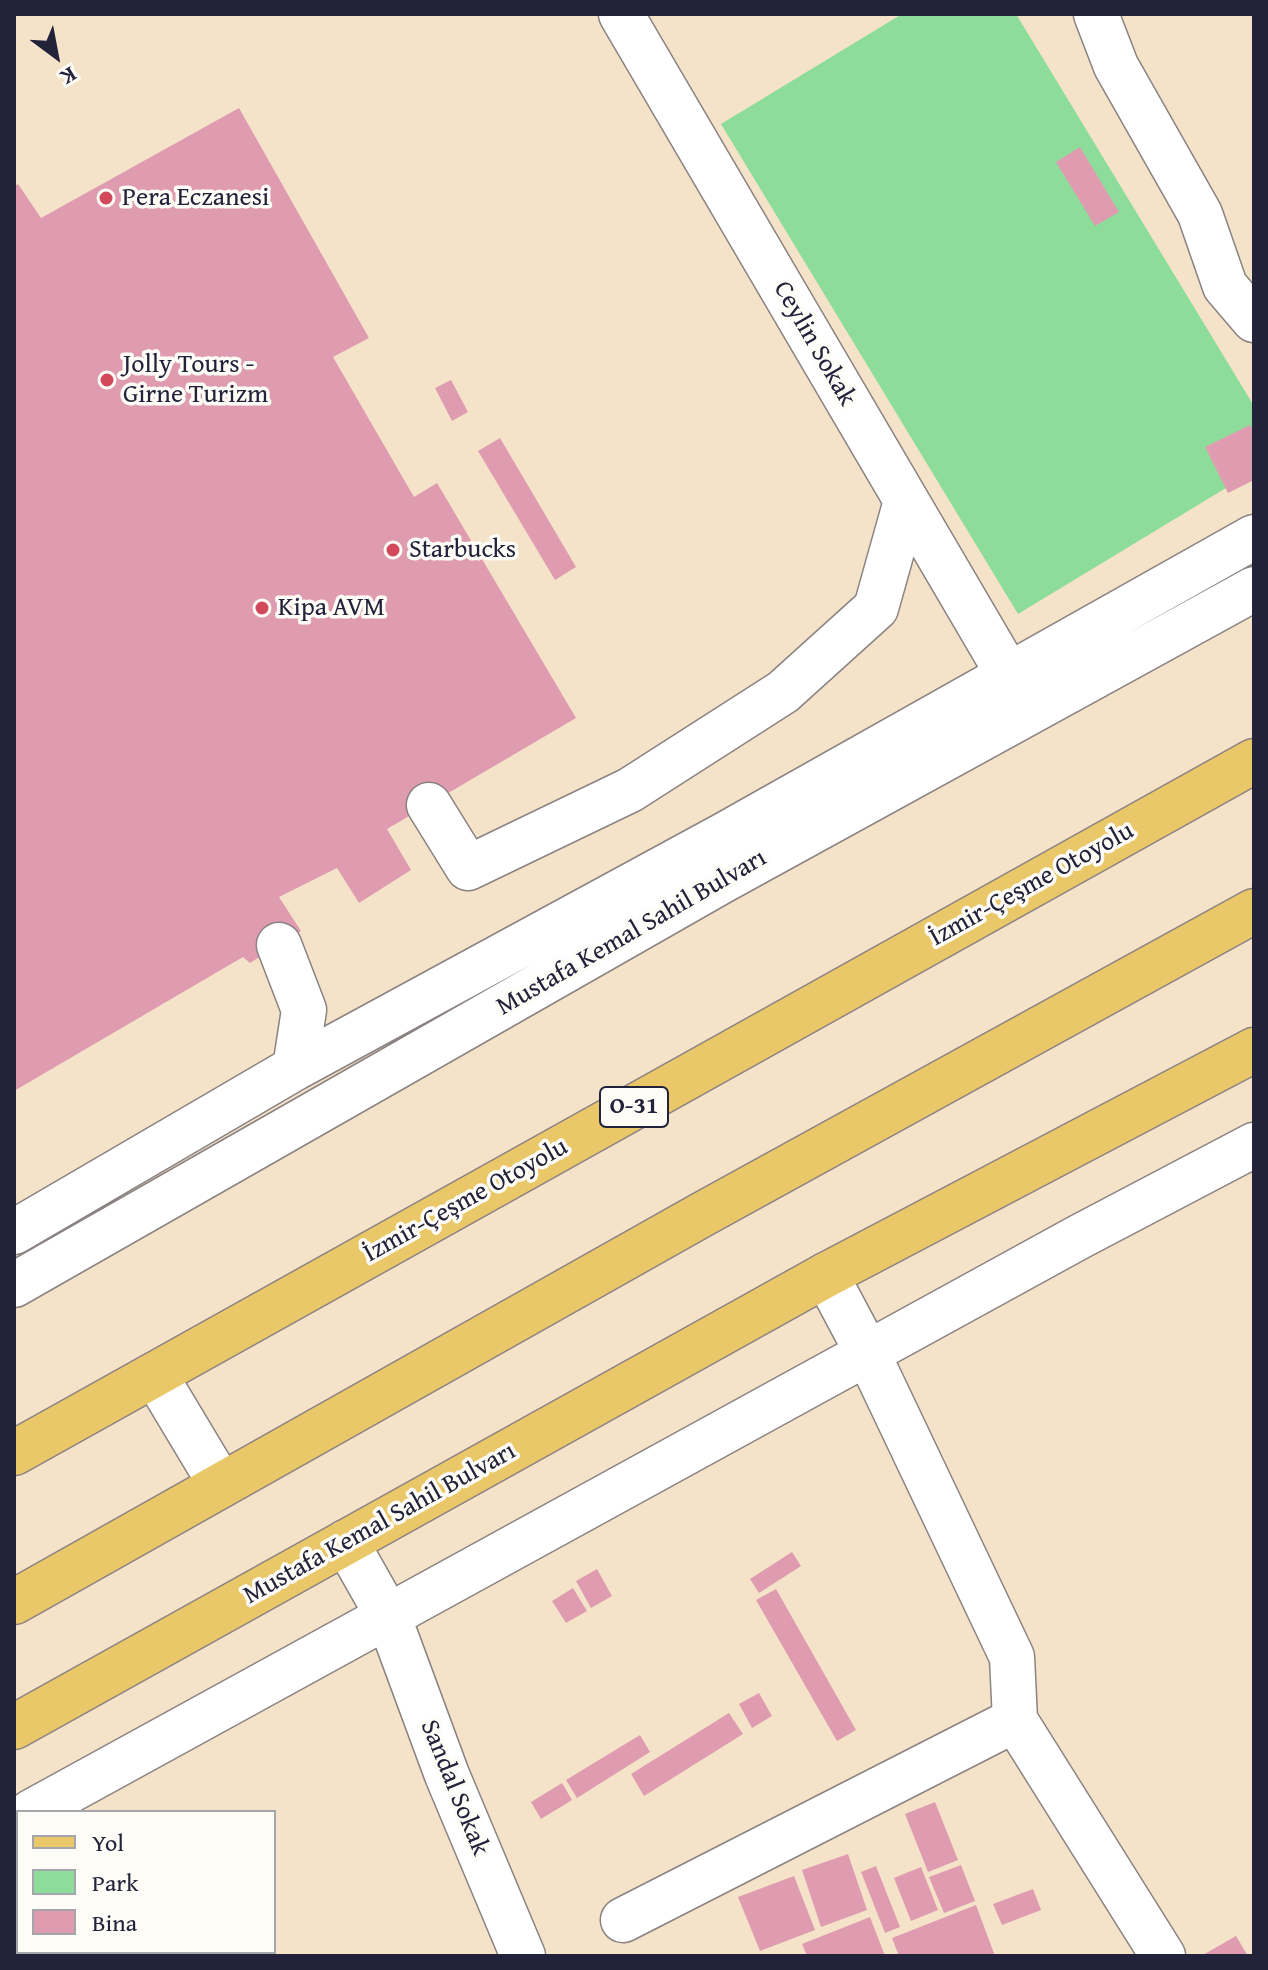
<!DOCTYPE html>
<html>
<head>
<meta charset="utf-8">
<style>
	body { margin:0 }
	#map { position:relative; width:1268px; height:1970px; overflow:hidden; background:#f4e3c8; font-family:"Gentium Book Plus",serif }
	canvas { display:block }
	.frame { position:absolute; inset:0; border:16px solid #22223b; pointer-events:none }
	.legend { position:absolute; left:16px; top:1810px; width:260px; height:144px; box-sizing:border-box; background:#fdfcf7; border:2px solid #a5a5ac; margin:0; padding:10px 14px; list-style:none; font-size:24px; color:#22223b }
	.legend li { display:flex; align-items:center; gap:16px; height:40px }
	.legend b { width:40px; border:2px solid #a5a5ac }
	.north { position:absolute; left:16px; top:16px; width:80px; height:80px; -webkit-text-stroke:6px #fdfcf7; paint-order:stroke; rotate:148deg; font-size:22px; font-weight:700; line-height:32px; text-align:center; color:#22223b }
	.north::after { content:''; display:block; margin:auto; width:28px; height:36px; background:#22223b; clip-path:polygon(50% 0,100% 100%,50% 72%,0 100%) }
</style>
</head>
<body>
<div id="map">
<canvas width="1268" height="1970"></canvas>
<div class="frame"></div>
<ul class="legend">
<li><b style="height:10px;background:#eac769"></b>Yol</li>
<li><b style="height:22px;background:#8edc9a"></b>Park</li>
<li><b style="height:22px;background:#df9cb1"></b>Bina</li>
</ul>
<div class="north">K</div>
</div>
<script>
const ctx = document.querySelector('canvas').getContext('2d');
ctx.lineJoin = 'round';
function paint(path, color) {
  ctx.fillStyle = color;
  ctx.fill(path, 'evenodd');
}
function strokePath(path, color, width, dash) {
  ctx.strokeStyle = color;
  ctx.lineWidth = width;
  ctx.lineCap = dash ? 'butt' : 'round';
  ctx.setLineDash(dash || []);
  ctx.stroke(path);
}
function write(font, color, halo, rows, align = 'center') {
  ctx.font = font + ' "Gentium Book Plus",serif';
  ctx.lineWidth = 7;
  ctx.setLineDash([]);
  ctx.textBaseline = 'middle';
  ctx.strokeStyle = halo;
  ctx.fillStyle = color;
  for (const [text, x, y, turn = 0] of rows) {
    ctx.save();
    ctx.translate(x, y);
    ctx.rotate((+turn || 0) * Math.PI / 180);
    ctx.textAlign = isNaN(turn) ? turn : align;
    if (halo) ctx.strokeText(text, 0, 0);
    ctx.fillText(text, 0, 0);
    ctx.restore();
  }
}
const green = new Path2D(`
	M 902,14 L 1016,14 L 1254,406 L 1254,471 L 1018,614 L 721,124 Z`);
const building = new Path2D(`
	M 239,108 L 369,338 L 333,357 L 414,497 L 437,483 L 576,718 L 387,829 L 411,870 L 359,903 L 337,868 L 279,897 L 301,931 L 250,963 L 243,957 L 14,1091 L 14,186 L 18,184 L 41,218 Z
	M 1080,147 L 1119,212 L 1095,226 L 1056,162 Z
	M 451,380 L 468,412 L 452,421 L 435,388 Z
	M 1250,425 L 1254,433 L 1254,480 L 1228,493 L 1205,447 Z
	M 500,438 L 576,567 L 555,580 L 478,451 Z
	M 792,1552 L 801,1566 L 759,1593 L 750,1579 Z
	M 597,1569 L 612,1596 L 591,1608 L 576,1581 Z
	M 573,1588 L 587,1611 L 566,1623 L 552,1601 Z
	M 776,1589 L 856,1730 L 837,1741 L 756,1600 Z
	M 759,1693 L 772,1716 L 752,1728 L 739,1704 Z
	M 729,1713 L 743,1734 L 644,1796 L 631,1774 Z
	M 640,1735 L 650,1752 L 577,1798 L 566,1780 Z
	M 562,1783 L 572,1800 L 541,1819 L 531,1802 Z
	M 935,1802 L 958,1860 L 928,1872 L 905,1814 Z
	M 848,1854 L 867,1910 L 821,1927 L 802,1870 Z
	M 961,1865 L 975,1901 L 944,1913 L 929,1877 Z
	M 876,1866 L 900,1927 L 885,1933 L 861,1872 Z
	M 921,1867 L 938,1910 L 911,1921 L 894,1878 Z
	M 794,1876 L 815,1930 L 760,1951 L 738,1897 Z
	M 1033,1889 L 1041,1910 L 1002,1925 L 993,1904 Z
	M 976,1905 L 995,1956 L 899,1956 L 892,1938 Z
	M 870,1917 L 885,1956 L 807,1956 L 802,1944 Z
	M 1236,1936 L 1248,1956 L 1201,1956 Z`);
const minor = new Path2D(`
	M 621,14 L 1008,674
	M 1096,14 L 1116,66 L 1200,214 L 1225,286 L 1254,320
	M 429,805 L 468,868 L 630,790 L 783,692 L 876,608 L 906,501
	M 279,945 L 304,1010 L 295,1068
	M 14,1232 L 295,1068 L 724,835 L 1254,537
	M 826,1275 L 868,1354 L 1012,1657 L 1015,1720 L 1163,1956
	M 14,1285 L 722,881 L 1254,589
	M 155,1375 L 221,1485
	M 346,1542 L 389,1618 L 447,1775 L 523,1956
	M 31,1812 L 1079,1237 L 1254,1145
	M 623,1920 L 1015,1720
	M 51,1952 L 51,1956`);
const major = new Path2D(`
	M 14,1727 L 826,1275 L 1254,1050`);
const highway = new Path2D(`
	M 14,1453 L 1254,761
	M 14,1602 L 703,1214 L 1254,911`);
const markers = [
	[106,198,8,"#d1495b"],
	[107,380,8,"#d1495b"],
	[393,550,8,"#d1495b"],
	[262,608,8,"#d1495b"]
];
const shields = [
	[634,1107,68]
];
const shieldNames = [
	["O-31",634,1107]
];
const poiNames = [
	["Pera Eczanesi",122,198],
	["Jolly Tours -",123,365],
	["Girne Turizm",123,395],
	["Starbucks",409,550],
	["Kipa AVM",278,608]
];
const streetNames = [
	["Ceylin Sokak",814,344,60],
	["İzmir-Çeşme Otoyolu",1032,885,-29],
	["Mustafa Kemal Sahil Bulvarı",632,933,-30],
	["İzmir-Çeşme Otoyolu",466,1201,-29],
	["Mustafa Kemal Sahil Bulvarı",380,1524,-29],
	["Sandal Sokak",454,1788,68]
];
paint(green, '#8edc9a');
paint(building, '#df9cb1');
strokePath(minor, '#8b8282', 47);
strokePath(major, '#8b8282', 47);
strokePath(highway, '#8b8282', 47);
strokePath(minor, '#fff', 44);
strokePath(major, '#eac769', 44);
strokePath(highway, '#eac769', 44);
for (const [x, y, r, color] of markers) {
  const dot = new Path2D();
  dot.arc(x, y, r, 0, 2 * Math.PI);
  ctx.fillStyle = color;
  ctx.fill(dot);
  strokePath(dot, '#fdfcf7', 3);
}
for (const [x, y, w] of shields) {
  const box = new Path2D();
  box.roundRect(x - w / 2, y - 20, w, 40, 6);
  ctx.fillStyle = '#fdfcf7';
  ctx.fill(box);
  strokePath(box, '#22223b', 2);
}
write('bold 24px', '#22223b', null, shieldNames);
write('26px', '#22223b', '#fdfcf7', poiNames, 'left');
write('26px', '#22223b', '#fdfcf7', streetNames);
</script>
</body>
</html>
